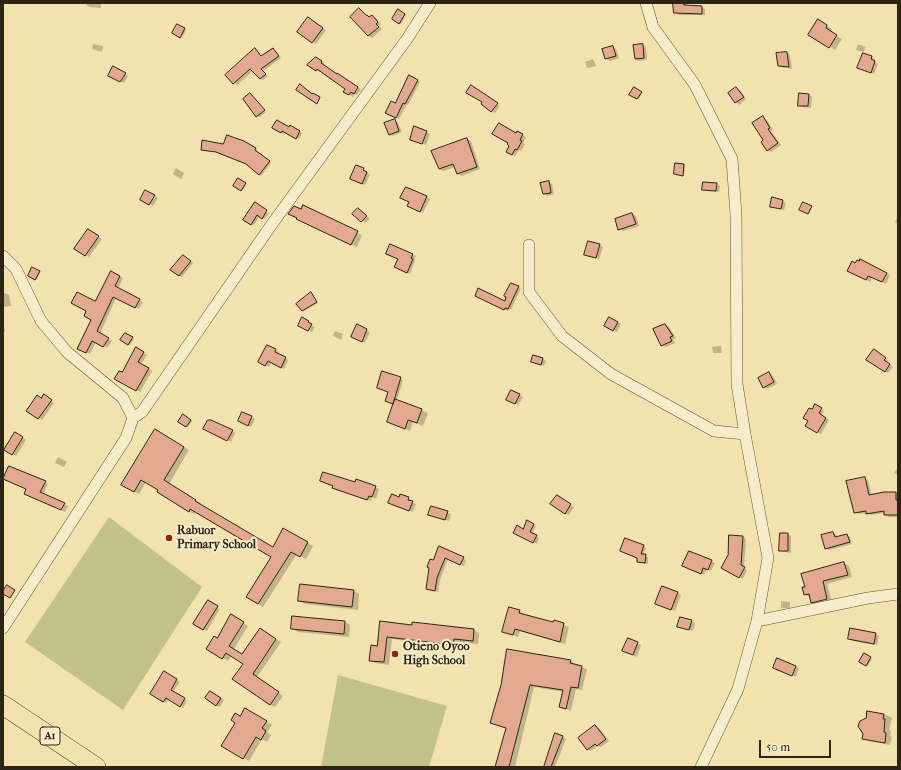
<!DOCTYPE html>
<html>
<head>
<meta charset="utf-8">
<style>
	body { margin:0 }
	#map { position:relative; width:901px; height:770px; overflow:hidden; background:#f2e2ae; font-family:"IM FELL French Canon",serif }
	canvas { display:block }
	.frame { position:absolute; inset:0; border:4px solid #2d2418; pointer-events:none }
	.scale { position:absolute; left:759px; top:740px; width:72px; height:18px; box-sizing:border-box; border:2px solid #2d2418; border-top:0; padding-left:5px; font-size:12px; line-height:14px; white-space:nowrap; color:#2d2418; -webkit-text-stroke:3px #f7ecca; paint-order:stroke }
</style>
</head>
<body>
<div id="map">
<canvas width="901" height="770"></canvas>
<div class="frame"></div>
<div class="scale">50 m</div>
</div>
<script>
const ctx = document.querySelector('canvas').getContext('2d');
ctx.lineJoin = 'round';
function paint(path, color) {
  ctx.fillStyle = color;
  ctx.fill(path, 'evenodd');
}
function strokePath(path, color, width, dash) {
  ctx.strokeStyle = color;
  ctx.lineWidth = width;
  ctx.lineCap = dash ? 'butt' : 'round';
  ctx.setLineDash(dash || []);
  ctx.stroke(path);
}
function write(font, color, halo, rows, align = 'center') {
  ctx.font = font + ' "IM FELL French Canon",serif';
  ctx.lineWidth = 4;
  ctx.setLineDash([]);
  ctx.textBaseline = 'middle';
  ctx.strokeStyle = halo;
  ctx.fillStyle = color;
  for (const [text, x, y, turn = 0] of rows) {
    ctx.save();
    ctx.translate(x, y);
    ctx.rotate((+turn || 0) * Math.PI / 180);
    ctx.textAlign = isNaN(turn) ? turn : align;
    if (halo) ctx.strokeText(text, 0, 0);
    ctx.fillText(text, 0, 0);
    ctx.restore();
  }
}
const green = new Path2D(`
	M 109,517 L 202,587 L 123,710 L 25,642 Z
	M 338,675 L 447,706 L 429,767 L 321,767 Z`);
const shadow = new Path2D(`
	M 86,3 L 101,3 L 101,8 L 90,7 L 86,5 Z
	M 674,3 L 686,3 L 687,6 L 701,7 L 705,9 L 705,15 L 679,15 L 675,13 Z
	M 359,9 L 370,18 L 372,16 L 376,18 L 381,24 L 379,26 L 382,29 L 372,38 L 369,36 L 351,17 Z
	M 398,11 L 406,15 L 401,24 L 393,19 Z
	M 311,20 L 326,30 L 316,44 L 313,42 Z
	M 818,20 L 832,29 L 830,32 L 842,39 L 835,50 L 809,34 Z
	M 178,25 L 186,30 L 182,38 L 173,33 Z
	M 93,44 L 103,46 L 102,52 L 92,49 Z
	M 858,44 L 865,47 L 864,52 L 856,50 Z
	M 642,45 L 646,47 L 647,60 L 639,61 L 636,59 Z
	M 613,47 L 616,49 L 619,58 L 610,61 L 606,59 Z
	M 255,49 L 262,57 L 273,49 L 281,58 L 263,71 L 268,76 L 263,80 L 253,71 L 237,85 L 227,75 Z
	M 787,53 L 790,55 L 792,69 L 782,67 L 779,65 Z
	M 871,57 L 875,59 L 874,61 L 878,64 L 874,74 L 862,69 Z
	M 593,59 L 596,66 L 588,68 L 587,68 L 585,62 Z
	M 320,60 L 324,63 L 324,66 L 337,75 L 341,76 L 361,89 L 357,95 L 355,94 L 353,97 L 344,91 L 346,88 L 320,71 L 320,72 L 316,70 Z
	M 114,68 L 128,76 L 124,83 L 110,75 Z
	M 410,76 L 420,82 L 408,105 L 407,104 L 399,119 L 387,113 L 396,104 Z
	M 474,88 L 500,106 L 495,113 L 491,111 Z
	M 634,88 L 642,93 L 639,99 L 631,94 Z
	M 736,88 L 740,90 L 746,99 L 739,105 L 736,102 L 729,94 Z
	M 250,94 L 266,112 L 260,117 L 257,116 Z
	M 809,95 L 812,97 L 811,108 L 802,107 L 799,105 Z
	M 763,118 L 767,120 L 773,130 L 771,131 L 781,145 L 771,152 L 768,150 L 764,141 Z
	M 395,120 L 398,123 L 402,132 L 393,136 L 390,134 Z
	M 290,127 L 302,133 L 299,139 L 285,132 L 284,134 L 274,128 L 289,129 Z
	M 426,132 L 430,134 L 426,145 L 411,139 Z
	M 517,132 L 526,137 L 523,143 L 525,144 L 521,151 L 519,150 L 515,156 L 507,152 Z
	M 467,139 L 471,141 L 480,169 L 462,176 L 458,174 L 455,167 L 444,171 L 439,169 Z
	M 243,142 L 258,151 L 257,152 L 271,163 L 261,176 L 247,164 L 219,153 L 204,150 L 224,145 Z
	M 684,165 L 685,166 L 684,176 L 675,174 Z
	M 176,168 L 184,173 L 181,179 L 173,174 Z
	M 363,169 L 370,175 L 365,185 L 355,181 Z
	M 238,180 L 246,185 L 242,191 L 234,186 Z
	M 549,182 L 552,184 L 554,194 L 547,196 L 544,194 Z
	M 716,184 L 720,186 L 719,192 L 707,191 L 703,189 Z
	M 146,191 L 158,198 L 153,206 L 141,199 Z
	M 426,197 L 430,199 L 423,213 L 412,207 Z
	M 782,201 L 786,203 L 784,210 L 771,206 Z
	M 255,203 L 269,213 L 265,219 L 260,216 L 254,225 L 245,220 Z
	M 301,210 L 362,235 L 357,247 L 303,221 Z
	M 361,211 L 370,219 L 365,223 L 354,214 Z
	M 632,214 L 636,216 L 639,226 L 623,231 L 619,229 Z
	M 898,216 L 898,224 L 895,222 Z
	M 88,231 L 102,239 L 89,257 L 75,248 Z
	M 599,245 L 603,247 L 599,259 L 589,256 Z
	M 390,246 L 416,256 L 414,260 L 415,261 L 410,274 L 398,269 L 399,259 Z
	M 186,258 L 193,263 L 182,277 L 172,270 Z
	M 859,262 L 890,275 L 886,284 L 872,277 L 870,282 L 848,270 Z
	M 33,268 L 40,273 L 37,280 L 29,275 Z
	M 112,272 L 123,278 L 118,289 L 143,302 L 139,309 L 116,298 L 100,334 L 112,341 L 107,348 L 96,342 L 90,354 L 78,348 L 92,320 L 96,303 Z
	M 518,287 L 521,288 L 511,310 L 509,309 L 508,311 L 479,297 L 505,302 Z
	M 5,293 L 9,295 L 11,306 L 3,307 L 3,294 Z
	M 311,293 L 318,303 L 304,311 L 302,310 Z
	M 610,318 L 621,324 L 617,332 L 606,326 Z
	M 303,319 L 312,324 L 311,325 L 315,327 L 312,332 L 299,325 Z
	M 3,325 L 4,326 L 5,332 L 3,332 Z
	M 665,325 L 669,327 L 676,338 L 673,339 L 675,343 L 666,347 L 662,345 Z
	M 358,326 L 370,332 L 365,343 L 356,339 Z
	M 335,331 L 343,334 L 341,340 L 333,336 Z
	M 125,334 L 134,339 L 130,345 L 122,340 Z
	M 267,346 L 279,352 L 278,354 L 288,360 L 284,369 L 272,362 L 269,367 L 259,362 Z
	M 719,346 L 721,346 L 722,353 L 713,353 L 712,347 Z
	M 136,349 L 147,355 L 141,364 L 152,371 L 140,392 L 116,379 L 122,373 Z
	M 877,352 L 888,360 L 887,362 L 893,367 L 888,373 L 867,360 Z
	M 543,359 L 546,361 L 544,366 L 532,362 Z
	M 383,372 L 403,380 L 397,401 L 428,413 L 423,426 L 413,422 L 410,431 L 388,422 L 394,404 L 389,402 L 389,392 Z
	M 769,373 L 772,375 L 777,384 L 767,389 L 764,387 Z
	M 512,391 L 523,397 L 518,405 L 507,399 Z
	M 47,398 L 54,403 L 42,420 L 39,418 L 41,399 Z
	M 816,406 L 824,411 L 821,416 L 829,420 L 821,434 L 807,425 Z
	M 243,413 L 255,419 L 251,427 L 242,423 Z
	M 183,416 L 192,421 L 188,427 L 179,422 Z
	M 155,431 L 189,450 L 169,484 L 201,503 L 200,505 L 273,549 L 284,530 L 313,546 L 306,559 L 297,554 L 263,607 L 247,597 L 273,557 L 196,511 L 194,514 L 189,511 L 146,482 L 139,494 L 123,485 Z
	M 208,431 L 232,431 L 235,433 L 231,442 Z
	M 16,433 L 26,440 L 16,456 L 6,450 Z
	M 58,457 L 67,462 L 64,467 L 55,463 Z
	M 898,467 L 898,475 L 894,473 Z
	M 865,478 L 868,480 L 872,496 L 884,493 L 898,493 L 898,517 L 889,517 L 885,515 L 885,513 L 871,515 L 867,513 L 859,514 L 855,512 Z
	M 357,480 L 379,489 L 376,499 L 372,497 L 371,501 L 337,490 L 356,483 Z
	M 45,482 L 48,484 L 43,495 L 68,506 L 65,512 L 25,494 Z
	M 401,495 L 412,500 L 412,502 L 416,504 L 413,512 L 393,505 L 400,498 Z
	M 560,498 L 574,507 L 569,515 L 565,513 Z
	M 432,507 L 451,514 L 449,521 L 433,516 Z
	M 527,522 L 536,526 L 532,534 L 539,538 L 537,544 L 514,532 L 523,530 Z
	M 833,533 L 836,534 L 837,538 L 847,535 L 850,537 L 852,544 L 829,550 L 826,548 Z
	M 788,534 L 791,536 L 791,553 L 784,552 L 780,550 Z
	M 730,536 L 743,537 L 746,539 L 744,568 L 747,570 L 743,579 L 722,567 L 729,555 Z
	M 643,546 L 646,548 L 643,555 L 648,557 L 648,564 L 641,563 L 638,562 L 638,558 Z
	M 439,548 L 466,560 L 464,566 L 448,559 L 440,580 L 438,592 L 427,589 L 434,561 Z
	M 711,561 L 715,563 L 711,571 L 707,569 L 704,575 L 687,568 Z
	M 844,563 L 849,566 L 852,577 L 827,584 L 832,602 L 817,605 L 812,602 L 811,598 L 805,594 Z
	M 7,586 L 15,591 L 11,598 L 3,593 Z
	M 354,591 L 359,594 L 358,610 L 305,604 L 299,601 Z
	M 678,593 L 681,595 L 675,611 L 660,605 Z
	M 781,601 L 790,602 L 790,608 L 781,608 Z
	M 208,602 L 220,609 L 207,631 L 195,624 Z
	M 519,611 L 524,614 L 524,616 L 554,624 L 555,622 L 569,627 L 565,644 L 520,631 L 518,637 L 503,631 Z
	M 231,615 L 248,626 L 234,649 L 243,655 L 265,632 L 281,642 L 257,677 L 283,696 L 275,707 L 270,705 L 245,663 L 232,655 L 228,661 L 208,649 L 217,639 Z
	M 681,618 L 695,623 L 693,631 L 682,628 Z
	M 345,622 L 350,625 L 349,637 L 298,632 L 292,629 Z
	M 380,622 L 413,626 L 413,623 L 474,630 L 479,633 L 478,644 L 459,642 L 458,647 L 392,639 L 389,665 L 375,663 L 370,660 L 378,647 Z
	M 876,634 L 879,636 L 877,645 L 853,641 L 849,639 Z
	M 628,639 L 641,645 L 637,657 L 627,652 Z
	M 508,650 L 571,661 L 576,664 L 575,665 L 587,669 L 582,690 L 576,689 L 571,711 L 560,707 L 564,692 L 534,687 L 515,767 L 496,767 L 507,729 L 491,723 L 502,685 Z
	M 865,655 L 872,659 L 868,666 L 861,662 Z
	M 778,659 L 799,668 L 796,677 L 774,668 Z
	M 165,673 L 180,682 L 173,692 L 187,701 L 183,708 L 169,699 L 166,703 L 151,694 Z
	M 211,692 L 224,700 L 220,707 L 206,698 Z
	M 245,709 L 272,725 L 267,732 L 271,735 L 267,742 L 262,739 L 249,761 L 222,746 Z
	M 868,712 L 886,715 L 892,718 L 889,730 L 891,731 L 890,736 L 892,737 L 890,745 L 869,741 L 863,738 Z
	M 595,726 L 599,728 L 609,741 L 601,747 L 598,746 L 591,751 L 587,749 Z
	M 563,737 L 566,739 L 555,767 L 545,767 Z`);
const building = new Path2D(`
	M 673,3 L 683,3 L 684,5 L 702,6 L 702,14 L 674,13 Z
	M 359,8 L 366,15 L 367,15 L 369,17 L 372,15 L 378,22 L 376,24 L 379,27 L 368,36 L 350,17 Z
	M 398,9 L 405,14 L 399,24 L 392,19 Z
	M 308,17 L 323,28 L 312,43 L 297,32 Z
	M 818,19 L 827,25 L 826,28 L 837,35 L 829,48 L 808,35 Z
	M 177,24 L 185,28 L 180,38 L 172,33 Z
	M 643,44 L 644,58 L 635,59 L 633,45 Z
	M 613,46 L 616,56 L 605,59 L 602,49 Z
	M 255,48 L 261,56 L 273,48 L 279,56 L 261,69 L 266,74 L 260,79 L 250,69 L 233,84 L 225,75 Z
	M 787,52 L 789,67 L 778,66 L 776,53 Z
	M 863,53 L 872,56 L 871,59 L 875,61 L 871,73 L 857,68 Z
	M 316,57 L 322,61 L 321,63 L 337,74 L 337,73 L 358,87 L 354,94 L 351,92 L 349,95 L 343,92 L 345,89 L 317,69 L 316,71 L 307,65 Z
	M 113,66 L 126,73 L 120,82 L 108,76 Z
	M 409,75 L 418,80 L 405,104 L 403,103 L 396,118 L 385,113 L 391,101 L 395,103 Z
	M 300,84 L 312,94 L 313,93 L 320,97 L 317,104 L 296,90 Z
	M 471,85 L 498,103 L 491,112 L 481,104 L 482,102 L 466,93 Z
	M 634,87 L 642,92 L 637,99 L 629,95 Z
	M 736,87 L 744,97 L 735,103 L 728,93 Z
	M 250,93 L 265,110 L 256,117 L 243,99 Z
	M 799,93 L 809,94 L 808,106 L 798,106 Z
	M 763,116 L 770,128 L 768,129 L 778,143 L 767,151 L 761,142 L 763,140 L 752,123 Z
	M 395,119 L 399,131 L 389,135 L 384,123 Z
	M 277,120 L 289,127 L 290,125 L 300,131 L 296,139 L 282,131 L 281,133 L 272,128 Z
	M 499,123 L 516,133 L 517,131 L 523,134 L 520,140 L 522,141 L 517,150 L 515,149 L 512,155 L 506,152 L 509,146 L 507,144 L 508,143 L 492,134 Z
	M 414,126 L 427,131 L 422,144 L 410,140 Z
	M 227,135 L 244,141 L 256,148 L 255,150 L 270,161 L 259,175 L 246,164 L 216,152 L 201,150 L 202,140 L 223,144 Z
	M 467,138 L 477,167 L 457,174 L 453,164 L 439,169 L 431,151 Z
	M 675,163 L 684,164 L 683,176 L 674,174 Z
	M 356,165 L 364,168 L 363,170 L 367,172 L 362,184 L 350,179 Z
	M 238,178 L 246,183 L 241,191 L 233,186 Z
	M 549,181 L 551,193 L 543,194 L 540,183 Z
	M 703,182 L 717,183 L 716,191 L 702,190 Z
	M 406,187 L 427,196 L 420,212 L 407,206 L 409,202 L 400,198 Z
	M 145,190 L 155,195 L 149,205 L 140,200 Z
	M 772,197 L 783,200 L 781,209 L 770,207 Z
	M 255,202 L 267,210 L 262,219 L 257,215 L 251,225 L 243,220 Z
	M 803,202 L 812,206 L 808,214 L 799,210 Z
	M 303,205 L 358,231 L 351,245 L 296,219 L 297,218 L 288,214 L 294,206 L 301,209 Z
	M 358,208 L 367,216 L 361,222 L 352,214 Z
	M 632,213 L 636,224 L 618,230 L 615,219 Z
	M 88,229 L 99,236 L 85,256 L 74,249 Z
	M 588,241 L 600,244 L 596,258 L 584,255 Z
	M 390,244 L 413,254 L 411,258 L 413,259 L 407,273 L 394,267 L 398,259 L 386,254 Z
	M 183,255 L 191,261 L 179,276 L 170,270 Z
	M 860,259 L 887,273 L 882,282 L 868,276 L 866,280 L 847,271 L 852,261 L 855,263 L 857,260 L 859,261 Z
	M 32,267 L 40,271 L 35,280 L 28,276 Z
	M 111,271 L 120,276 L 115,286 L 140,299 L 135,308 L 113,297 L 97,331 L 109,338 L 103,347 L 92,341 L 86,353 L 77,349 L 91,320 L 84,316 L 86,311 L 71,303 L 77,292 L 95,301 Z
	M 511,283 L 519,286 L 508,309 L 505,308 L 504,310 L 475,296 L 478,288 L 505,301 L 506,297 L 504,296 Z
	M 311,292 L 317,302 L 302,311 L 296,304 Z
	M 302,317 L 309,321 L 308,322 L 312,324 L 308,331 L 298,326 Z
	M 609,317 L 618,322 L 613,331 L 604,326 Z
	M 357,324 L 367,329 L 362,342 L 351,337 Z
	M 665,324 L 673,336 L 670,337 L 672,341 L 661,346 L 653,329 Z
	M 125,333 L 133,337 L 128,345 L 120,340 Z
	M 267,345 L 276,349 L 275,352 L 286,357 L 281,368 L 268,361 L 265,366 L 258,362 Z
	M 136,347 L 144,352 L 138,362 L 149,368 L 136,391 L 114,379 L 119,371 L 122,372 Z
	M 874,349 L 886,358 L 884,360 L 890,364 L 885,372 L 866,360 Z
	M 533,355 L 543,358 L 541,365 L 531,362 Z
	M 382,371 L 401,377 L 393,404 L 385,401 L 388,392 L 377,388 Z
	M 769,372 L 774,382 L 763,388 L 758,378 Z
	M 511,390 L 520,394 L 515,404 L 506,400 Z
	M 44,394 L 52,400 L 38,419 L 26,411 L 37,395 L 41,398 Z
	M 395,399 L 422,409 L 417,423 L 408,420 L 405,429 L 387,422 Z
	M 815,404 L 822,408 L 819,413 L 826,418 L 817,433 L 805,426 L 808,421 L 803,418 L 809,408 L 812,409 Z
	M 242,412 L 252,416 L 248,426 L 238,421 Z
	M 183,414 L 191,420 L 186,427 L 178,422 Z
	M 208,420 L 211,420 L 233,430 L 227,441 L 203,429 Z
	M 155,429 L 184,447 L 164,480 L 196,500 L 195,501 L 273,547 L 283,528 L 308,542 L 300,557 L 291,552 L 258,604 L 246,597 L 271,557 L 190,509 L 189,512 L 157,492 L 158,490 L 141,480 L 134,492 L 121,485 Z
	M 15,432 L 23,437 L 12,455 L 4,450 Z
	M 9,466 L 46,481 L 40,492 L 65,503 L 61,510 L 24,494 L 26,489 L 3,479 Z
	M 323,472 L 355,482 L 356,479 L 376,486 L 372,497 L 369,496 L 367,500 L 332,488 L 333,486 L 320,481 Z
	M 865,477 L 869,495 L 884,492 L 896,492 L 896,500 L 898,500 L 898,515 L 884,515 L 884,511 L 866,514 L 866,511 L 854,513 L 846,481 Z
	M 392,494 L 399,497 L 400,494 L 409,497 L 408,500 L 413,501 L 409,511 L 388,503 Z
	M 557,495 L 571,504 L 565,514 L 550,504 Z
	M 431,506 L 448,511 L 445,520 L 428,515 Z
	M 527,520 L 534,524 L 530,532 L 537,535 L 533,543 L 513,533 L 517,525 L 523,529 Z
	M 833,532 L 835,537 L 847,534 L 850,542 L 825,549 L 821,535 Z
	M 780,533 L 788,533 L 788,551 L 779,551 Z
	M 729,535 L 743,536 L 741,565 L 745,567 L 739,578 L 721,568 L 728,555 Z
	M 625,538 L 644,545 L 641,554 L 646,554 L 645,563 L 637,562 L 637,558 L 620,551 Z
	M 439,546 L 464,557 L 460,565 L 445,558 L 437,578 L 435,591 L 426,589 L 429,568 L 427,567 L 430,559 L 433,560 Z
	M 689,551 L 712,560 L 708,570 L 703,568 L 701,574 L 682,566 Z
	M 844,562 L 848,575 L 823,581 L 827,599 L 811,603 L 809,594 L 804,595 L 802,587 L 805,587 L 801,574 Z
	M 300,584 L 354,590 L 352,607 L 298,601 Z
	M 7,585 L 15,590 L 10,598 L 3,594 L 3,591 Z
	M 662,586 L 678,592 L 671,610 L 655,604 Z
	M 208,600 L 218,606 L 203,630 L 193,624 Z
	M 509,607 L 520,610 L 519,613 L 553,622 L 554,620 L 564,623 L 560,642 L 515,629 L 513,635 L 502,632 Z
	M 231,614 L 244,622 L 229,646 L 242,654 L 260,628 L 276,639 L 253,674 L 279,692 L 270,705 L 232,679 L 243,664 L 226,653 L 222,659 L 206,649 L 214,636 L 217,638 Z
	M 292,616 L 345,621 L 344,634 L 291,629 Z
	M 680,617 L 692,620 L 689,630 L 677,627 Z
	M 380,621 L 412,625 L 412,622 L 474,629 L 473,641 L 454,639 L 453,645 L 387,637 L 384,662 L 369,661 L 371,645 L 377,646 Z
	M 850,628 L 876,633 L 874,644 L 848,639 Z
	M 628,638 L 638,642 L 633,655 L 622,651 Z
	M 507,649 L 571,660 L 570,663 L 582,666 L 578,688 L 571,687 L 566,709 L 559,707 L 563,690 L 530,685 L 509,767 L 495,767 L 506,728 L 490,723 L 501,685 Z
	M 864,653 L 871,657 L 866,666 L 859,662 Z
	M 777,658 L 796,666 L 792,676 L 773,668 Z
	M 164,671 L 177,679 L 171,690 L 185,698 L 180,707 L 166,698 L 163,702 L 150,694 Z
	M 210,691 L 221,698 L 216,706 L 205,698 Z
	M 245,708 L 267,721 L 262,728 L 266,731 L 261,740 L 256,737 L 243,759 L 221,746 L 235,723 L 231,720 L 235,713 L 240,716 Z
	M 867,711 L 884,714 L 883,719 L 885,719 L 884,732 L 886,733 L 885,743 L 862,739 L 863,734 L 858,726 L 860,721 L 866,718 Z
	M 595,725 L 606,739 L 597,746 L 595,744 L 587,750 L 578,738 Z
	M 555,733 L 563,736 L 551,767 L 544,767 Z`);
const minor = new Path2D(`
	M 646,3 L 653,27 L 695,85 L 732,159 L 736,215 L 737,384 L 745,434 L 768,558 L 757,621 L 738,689 L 701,767
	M 529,245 L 529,292 L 562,336 L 611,374 L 714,431 L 745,434
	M 3,256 L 16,269 L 41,321 L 67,352 L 123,398 L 133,418 L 126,438 L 3,628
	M 133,418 L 142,412 L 272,224 L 407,39 L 430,3
	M 757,621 L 868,598 L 898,594`);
const trunk = new Path2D(`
	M 3,705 L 96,767`);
const markers = [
	[169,538,4,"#8f2418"],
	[395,654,4,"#8f2418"]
];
const shields = [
	[50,736,20]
];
const shieldNames = [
	["A1",50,736]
];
const poiNames = [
	["Rabuor",177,531],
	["Primary School",177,545],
	["Otieno Oyoo",403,647],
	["High School",403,661]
];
paint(green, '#c0c286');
paint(shadow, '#0003');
paint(building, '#e2a890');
strokePath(building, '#2d2418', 1);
strokePath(minor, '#5e543e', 12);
strokePath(trunk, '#2d2418', 20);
strokePath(minor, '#f7ecca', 11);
strokePath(trunk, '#f2e2ae', 19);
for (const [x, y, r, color] of markers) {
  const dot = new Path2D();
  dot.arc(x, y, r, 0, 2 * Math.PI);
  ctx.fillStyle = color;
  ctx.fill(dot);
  strokePath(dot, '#f7ecca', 1.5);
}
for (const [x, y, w] of shields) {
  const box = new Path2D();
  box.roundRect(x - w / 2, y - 9, w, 18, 3);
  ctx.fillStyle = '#f7ecca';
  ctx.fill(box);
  strokePath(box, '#2d2418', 1);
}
write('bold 11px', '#2d2418', null, shieldNames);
write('bold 12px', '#2d2418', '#f7ecca', poiNames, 'left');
</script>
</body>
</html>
